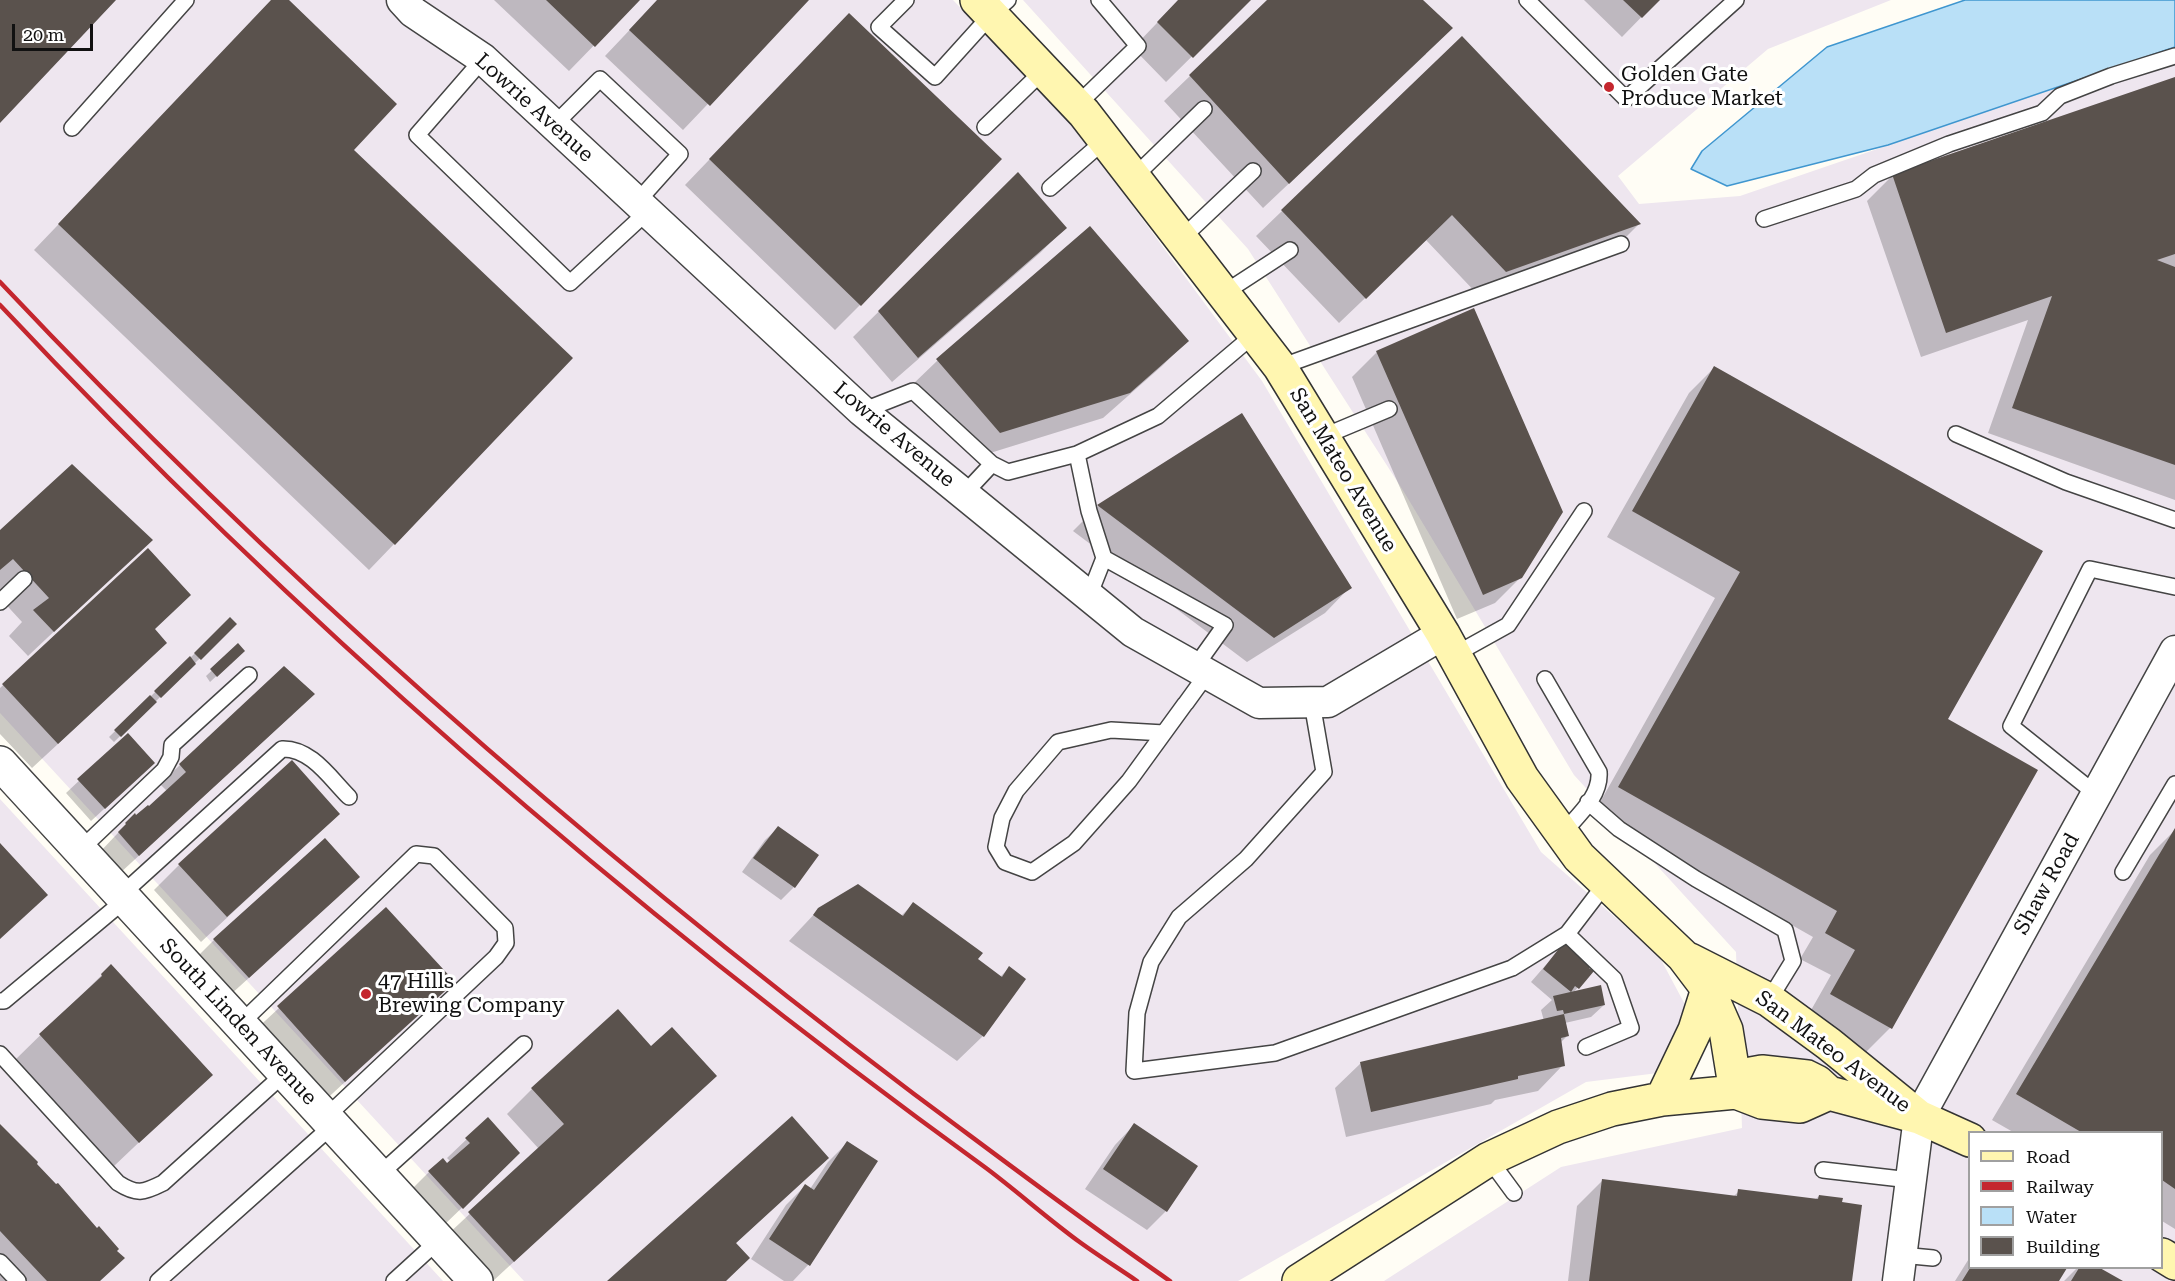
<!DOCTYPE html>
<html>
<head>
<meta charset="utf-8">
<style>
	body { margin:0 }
	#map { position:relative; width:2175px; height:1281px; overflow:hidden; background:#fffdf5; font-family:"Roboto Serif",serif }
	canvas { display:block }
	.legend { position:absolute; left:1968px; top:1131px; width:195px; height:138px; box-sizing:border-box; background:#fff; border:2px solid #a0a0a0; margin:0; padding:8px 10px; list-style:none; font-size:18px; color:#111 }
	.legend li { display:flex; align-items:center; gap:12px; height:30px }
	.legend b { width:30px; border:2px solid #a0a0a0 }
	.scale { position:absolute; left:12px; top:24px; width:81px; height:27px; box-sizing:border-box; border:3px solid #111; border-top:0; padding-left:8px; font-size:18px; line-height:21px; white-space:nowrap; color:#111; -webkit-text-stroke:4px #fff; paint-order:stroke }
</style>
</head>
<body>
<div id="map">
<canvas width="2175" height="1281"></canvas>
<ul class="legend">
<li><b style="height:8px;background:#fff6b0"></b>Road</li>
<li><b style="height:8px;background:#c4262e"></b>Railway</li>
<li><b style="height:16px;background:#b9e0f7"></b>Water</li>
<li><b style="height:16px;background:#5a524d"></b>Building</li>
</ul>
<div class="scale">20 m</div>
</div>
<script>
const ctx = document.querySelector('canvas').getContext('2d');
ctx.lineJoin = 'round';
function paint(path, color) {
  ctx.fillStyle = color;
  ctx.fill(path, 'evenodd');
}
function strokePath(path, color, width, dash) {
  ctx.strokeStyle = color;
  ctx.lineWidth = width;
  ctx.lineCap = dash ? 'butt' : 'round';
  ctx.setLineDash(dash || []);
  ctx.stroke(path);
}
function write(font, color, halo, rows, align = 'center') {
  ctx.font = font + ' "Roboto Serif",serif';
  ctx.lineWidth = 6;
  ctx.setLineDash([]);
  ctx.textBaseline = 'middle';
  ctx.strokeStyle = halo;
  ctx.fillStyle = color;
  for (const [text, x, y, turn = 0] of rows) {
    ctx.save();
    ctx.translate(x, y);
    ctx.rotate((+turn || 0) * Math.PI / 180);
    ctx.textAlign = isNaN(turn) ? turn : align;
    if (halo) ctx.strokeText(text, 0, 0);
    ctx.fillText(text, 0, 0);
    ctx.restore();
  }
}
const industrial = new Path2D(`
	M 0,0 L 953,0 L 1067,117 L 1262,381 L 1541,852 L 1659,956 L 1697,1027 L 1682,1070 L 1586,1082 L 1238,1281 L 524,1281 L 0,713 Z
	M 1023,0 L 1891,0 L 1768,49 L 1618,176 L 1639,204 L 1740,196 L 2175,47 L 2175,1281 L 1384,1281 L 1561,1167 L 1742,1128 L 1736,952 L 1574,775 L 1404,492 L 1248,249 ZM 1970,1132 L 2162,1132 L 2162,1268 L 1970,1268 Z
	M 0,799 L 443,1281 L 0,1281 Z`);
const water = new Path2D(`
	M 1965,0 L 2175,0 L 2175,47 L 1888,145 L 1727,186 L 1691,169 L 1702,151 L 1827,47 Z`);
const shadow = new Path2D(`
	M 273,0 L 286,0 L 394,544 L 369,570 L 34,250 Z
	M 494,0 L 638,0 L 569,71 Z
	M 658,0 L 807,0 L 683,130 L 605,56 Z
	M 1179,0 L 1249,0 L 1166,82 L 1133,48 Z
	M 1269,0 L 1421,0 L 1426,54 L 1263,208 L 1164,101 Z
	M 1584,0 L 1658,0 L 1622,37 Z
	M 1462,38 L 1639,224 L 1614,249 L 1480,297 L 1426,240 L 1339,323 L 1256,236 Z
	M 824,40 L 860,305 L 835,330 L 685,185 Z
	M 2175,78 L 2175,500 L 1988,433 L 2028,320 L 1921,357 L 1867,201 L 1893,175 Z
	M 1018,174 L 1065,228 L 1040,253 L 892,382 L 853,337 Z
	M 1089,228 L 1187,341 L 1162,366 L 1103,418 L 974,458 L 911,386 L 937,361 Z
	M 1377,352 L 1521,577 L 1495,603 L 1457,619 L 1352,377 Z
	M 1714,368 L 1946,720 L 1890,1028 L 1865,1053 L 1806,1019 L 1831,975 L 1800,959 L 1813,937 L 1594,813 L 1715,598 L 1607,537 L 1689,393 Z
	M 1242,415 L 1350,587 L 1325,613 L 1247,662 L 1073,531 L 1098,506 Z
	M 0,532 L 151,540 L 28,656 L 9,636 L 22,622 L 0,598 Z
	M 148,550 L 153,630 L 140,668 L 32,768 L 0,734 L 0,688 Z
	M 230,619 L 235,624 L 114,742 L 109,737 Z
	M 238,646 L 243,651 L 210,682 L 206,676 Z
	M 284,668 L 293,714 L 119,874 L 99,853 L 135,815 L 136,817 L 149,808 L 167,791 L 160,784 L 180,765 Z
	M 128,735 L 141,775 L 91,821 L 66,793 Z
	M 338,814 L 201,942 L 154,890 L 179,865 Z
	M 778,828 L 816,856 L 794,887 L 781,900 L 742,872 L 765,840 Z
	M 2175,830 L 2175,1229 L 2162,1221 L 2162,1132 L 2013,1132 L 1992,1120 L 2150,855 Z
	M 339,896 L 229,996 L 195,959 L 214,940 Z
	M 913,904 L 976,960 L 1000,977 L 1009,968 L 983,1036 L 957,1061 L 789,941 L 819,909 L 901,916 Z
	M 386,909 L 453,982 L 319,1106 L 252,1033 Z
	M 1564,944 L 1591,972 L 1573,993 L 1604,1005 L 1591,1017 L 1565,1023 L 1567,1036 L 1560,1043 L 1563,1065 L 1538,1091 L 1495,1100 L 1491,1104 L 1346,1137 L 1335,1088 L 1361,1063 L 1544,1021 L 1541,1010 L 1552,1000 L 1531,982 Z
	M 111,966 L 211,1074 L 113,1167 L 15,1060 Z
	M 650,1048 L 715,1076 L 493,1281 L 483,1281 L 444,1238 L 539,1149 L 507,1114 L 532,1089 Z
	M 488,1119 L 499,1172 L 442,1227 L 410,1191 L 429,1172 L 451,1162 L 447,1158 Z
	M 0,1125 L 96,1230 L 100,1281 L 0,1281 Z
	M 1134,1125 L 1166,1211 L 1147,1230 L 1085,1189 L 1115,1145 Z
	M 847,1143 L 876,1162 L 808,1265 L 793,1281 L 784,1281 L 751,1259 L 786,1205 L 805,1186 L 810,1189 L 828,1162 Z
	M 827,1158 L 735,1244 L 726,1281 L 610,1281 Z
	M 1603,1180 L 1733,1197 L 1739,1191 L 1815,1200 L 1819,1196 L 1850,1281 L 1568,1281 L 1577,1206 Z
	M 1970,1257 L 1970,1268 L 2065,1268 L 2057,1281 L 1955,1281 Z
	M 2077,1268 L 2097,1268 L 2120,1281 L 2064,1281 Z`);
const building = new Path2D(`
	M 0,0 L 116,0 L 0,123 Z
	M 271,0 L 289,0 L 397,104 L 354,150 L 573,358 L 395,545 L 58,224 Z
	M 546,0 L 640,0 L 595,47 Z
	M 657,0 L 809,0 L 710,106 L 629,30 Z
	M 1178,0 L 1251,0 L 1193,58 L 1157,22 Z
	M 1267,0 L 1423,0 L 1453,28 L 1289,184 L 1189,75 Z
	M 1623,0 L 1660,0 L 1642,18 Z
	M 849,13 L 1002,159 L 861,306 L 709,159 Z
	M 1462,36 L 1641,224 L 1506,272 L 1452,215 L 1366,299 L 1281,210 Z
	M 2175,77 L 2175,254 L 2157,260 L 2175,267 L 2175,465 L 2012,408 L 2052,296 L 1946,333 L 1892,174 Z
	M 1018,172 L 1067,228 L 918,358 L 878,311 Z
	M 1090,226 L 1189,341 L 1130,393 L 1000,433 L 936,359 Z
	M 1474,308 L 1563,512 L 1522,578 L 1483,595 L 1376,351 Z
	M 1714,366 L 2043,551 L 1948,719 L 2038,770 L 1892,1029 L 1830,994 L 1855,950 L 1825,933 L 1837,911 L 1618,787 L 1740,572 L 1632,511 Z
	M 1242,413 L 1352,588 L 1274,638 L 1097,505 Z
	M 72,464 L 153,540 L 54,632 L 33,610 L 49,598 L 13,559 L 0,570 L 0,530 Z
	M 148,548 L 191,595 L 155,629 L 167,643 L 58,744 L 2,684 Z
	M 230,617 L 237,624 L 201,660 L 194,653 Z
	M 238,643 L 245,651 L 217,677 L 210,669 Z
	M 190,656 L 196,664 L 161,698 L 154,691 Z
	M 284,666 L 315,694 L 139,856 L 118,832 L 126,824 L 125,823 L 135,813 L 136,815 L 148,805 L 149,806 L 186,772 L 179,764 Z
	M 150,695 L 157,702 L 121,737 L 114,730 Z
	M 128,733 L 155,763 L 105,809 L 77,779 Z
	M 292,760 L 340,814 L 227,917 L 178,864 Z
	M 778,826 L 819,855 L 795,888 L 753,858 Z
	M 2175,828 L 2175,1189 L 2162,1180 L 2162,1132 L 2081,1132 L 2016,1094 Z
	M 325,838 L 360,877 L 249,978 L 213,939 Z
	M 0,843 L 48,895 L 0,939 Z
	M 858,884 L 903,916 L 913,902 L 983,953 L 978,959 L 1002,977 L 1009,966 L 1026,979 L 984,1037 L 813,915 L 818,908 Z
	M 386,907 L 455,982 L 345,1082 L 277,1006 Z
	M 1564,942 L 1592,965 L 1589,968 L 1594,971 L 1579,989 L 1575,986 L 1571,992 L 1543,969 Z
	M 111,964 L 213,1075 L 139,1143 L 39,1034 L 102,976 L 101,974 Z
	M 1601,985 L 1605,1005 L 1564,1014 L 1563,1010 L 1557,1011 L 1553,996 Z
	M 618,1009 L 651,1046 L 672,1027 L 717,1076 L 514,1262 L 468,1212 L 564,1124 L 531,1088 Z
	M 1564,1014 L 1569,1036 L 1561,1038 L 1565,1066 L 1518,1076 L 1518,1079 L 1371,1112 L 1360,1062 Z
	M 792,1116 L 829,1158 L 736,1243 L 750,1258 L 726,1281 L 607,1281 Z
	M 488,1117 L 520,1153 L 463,1209 L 428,1171 L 443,1158 L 447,1163 L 470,1143 L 465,1138 Z
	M 1134,1123 L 1198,1166 L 1167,1212 L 1103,1169 Z
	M 0,1124 L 38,1162 L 37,1164 L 56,1184 L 58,1183 L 97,1228 L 99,1226 L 119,1249 L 117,1251 L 125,1258 L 100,1281 L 47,1281 L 0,1231 Z
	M 847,1141 L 878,1161 L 810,1266 L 769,1239 L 805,1184 L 814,1190 Z
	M 1602,1179 L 1737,1196 L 1738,1189 L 1818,1199 L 1819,1195 L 1843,1198 L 1842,1202 L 1862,1205 L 1852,1281 L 1589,1281 Z
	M 1970,1268 L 2067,1268 L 2059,1281 L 1962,1281 Z
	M 2079,1268 L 2100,1268 L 2123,1281 L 2071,1281 Z`);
const service = new Path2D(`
	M 906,0 L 879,27 L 935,77 L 991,15 L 1008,0
	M 1527,0 L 1626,99 L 1736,0
	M 483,59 L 417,135 L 570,283 L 647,212
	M 1077,105 L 1138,46 L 1099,0
	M 554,125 L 600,79 L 680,154 L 637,202
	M 985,127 L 1044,70
	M 72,128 L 186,0
	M 1134,177 L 1204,109
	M 1050,188 L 1105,140
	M 1764,219 L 1856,189 L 1874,175 L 1949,144 L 2042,113 L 2060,96 L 2111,76 L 2175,56
	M 1182,238 L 1253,171
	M 1224,293 L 1290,250
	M 1280,367 L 1621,244
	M 862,411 L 913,391 L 992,464 L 1008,472 L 1077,454 L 1158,416 L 1256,333
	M 1956,434 L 2066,482 L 2175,520
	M 1322,437 L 1389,409
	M 1077,454 L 1089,511 L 1104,558 L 1089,596
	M 964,494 L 992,464
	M 1104,558 L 1225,625 L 1195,667
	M 0,602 L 24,579
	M 1454,655 L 1508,625 L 1584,511
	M 1545,679 L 1599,772 C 1601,797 1577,816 1562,834
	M 1312,703 L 1324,772 L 1246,859 L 1179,917 L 1151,962 L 1137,1013 L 1134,1071 L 1275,1053 L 1512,968 L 1567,934
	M 1164,733 L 1111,730 L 1058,742 L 1016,791 L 1002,818 L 996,847 L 1005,862 L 1032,872 L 1074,843 L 1129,781 L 1185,704 L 1186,703 L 1207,674
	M 2096,794 L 2011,726 L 2090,569 L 2175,587
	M 1588,802 L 1619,829 L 1696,879 L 1785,930 L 1793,961 L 1769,1000
	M 80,850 L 164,770 L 171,757 L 172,745 L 249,675
	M 2123,872 L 2175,784
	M 121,895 L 282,749 C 311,748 330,778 349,797
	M 0,1001 L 4,1001 L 126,899
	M 240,1024 L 416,854 L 434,856 L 505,928 L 506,943 L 496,957 L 326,1117
	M 1586,1047 L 1631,1028 L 1614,979 L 1567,934 L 1606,883
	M 0,1054 L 118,1183 C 137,1195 143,1193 163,1183 L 285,1073
	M 1489,1159 L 1514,1193
	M 1823,1170 L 1910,1180
	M 379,1175 L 524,1044
	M 1901,1255 L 1933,1258
	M 0,1262 L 18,1281
	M 158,1281 L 333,1125
	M 394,1281 L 439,1240`);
const minor = new Path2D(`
	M 402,0 L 413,12 L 483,59 L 862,411 L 1133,632 L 1259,703 L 1328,702 L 1443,634
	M 1898,1281 L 1919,1117 L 2175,651`);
const tertiary = new Path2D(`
	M 0,763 L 476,1281`);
const secondary = new Path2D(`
	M 977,0 L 1084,113 L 1280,367 L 1443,634 L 1522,778 L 1579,857 L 1683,956 L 1708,989 L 1726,1030 L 1736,1092
	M 1690,960 L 1769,1000 L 1829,1044 L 1919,1117
	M 1736,1092 L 1751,1074 L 1762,1072 L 1807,1077 L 1817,1082 L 1829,1093 L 1919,1117 L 1970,1140
	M 1662,1099 L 1695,1030 L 1708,989
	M 2162,1255 L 2175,1263
	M 1299,1281 L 1489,1159 L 1558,1127 L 1612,1109 L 1662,1099 L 1736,1092 L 1762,1102 L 1800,1106 L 1829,1093`);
const rail = new Path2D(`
	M 0,282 C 280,579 588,848 914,1094 C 999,1157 1083,1221 1170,1281
	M 0,305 C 300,625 631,911 986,1168 C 1018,1192 1048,1219 1081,1243 C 1099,1256 1118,1268 1137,1281`);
const markers = [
	[1609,87,6,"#c4262e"],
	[366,994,6,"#c4262e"]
];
const poiNames = [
	["Golden Gate",1621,75],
	["Produce Market",1621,99],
	["47 Hills",378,982],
	["Brewing Company",378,1006]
];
const streetNames = [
	["Lowrie Avenue",534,108,42],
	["Lowrie Avenue",894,435,40],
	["San Mateo Avenue",1343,470,59],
	["Shaw Road",2047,884,-61],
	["South Linden Avenue",238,1022,47],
	["San Mateo Avenue",1833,1052,37]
];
paint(industrial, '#eee6ef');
paint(water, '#b9e0f7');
strokePath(water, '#3f96cf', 1.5);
paint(shadow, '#0003');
paint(building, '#5a524d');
strokePath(service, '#444', 18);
strokePath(minor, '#444', 33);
strokePath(tertiary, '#444', 36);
strokePath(secondary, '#333', 36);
strokePath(service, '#fff', 15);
strokePath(minor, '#fff', 30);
strokePath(tertiary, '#fff', 33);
strokePath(secondary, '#fff6b0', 33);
strokePath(rail, '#c4262e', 4.5);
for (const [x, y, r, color] of markers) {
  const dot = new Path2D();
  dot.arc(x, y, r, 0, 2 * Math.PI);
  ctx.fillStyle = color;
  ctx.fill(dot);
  strokePath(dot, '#fff', 2);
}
write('21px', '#111', '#fff', poiNames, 'left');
write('21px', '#111', '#fff', streetNames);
</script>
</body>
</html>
